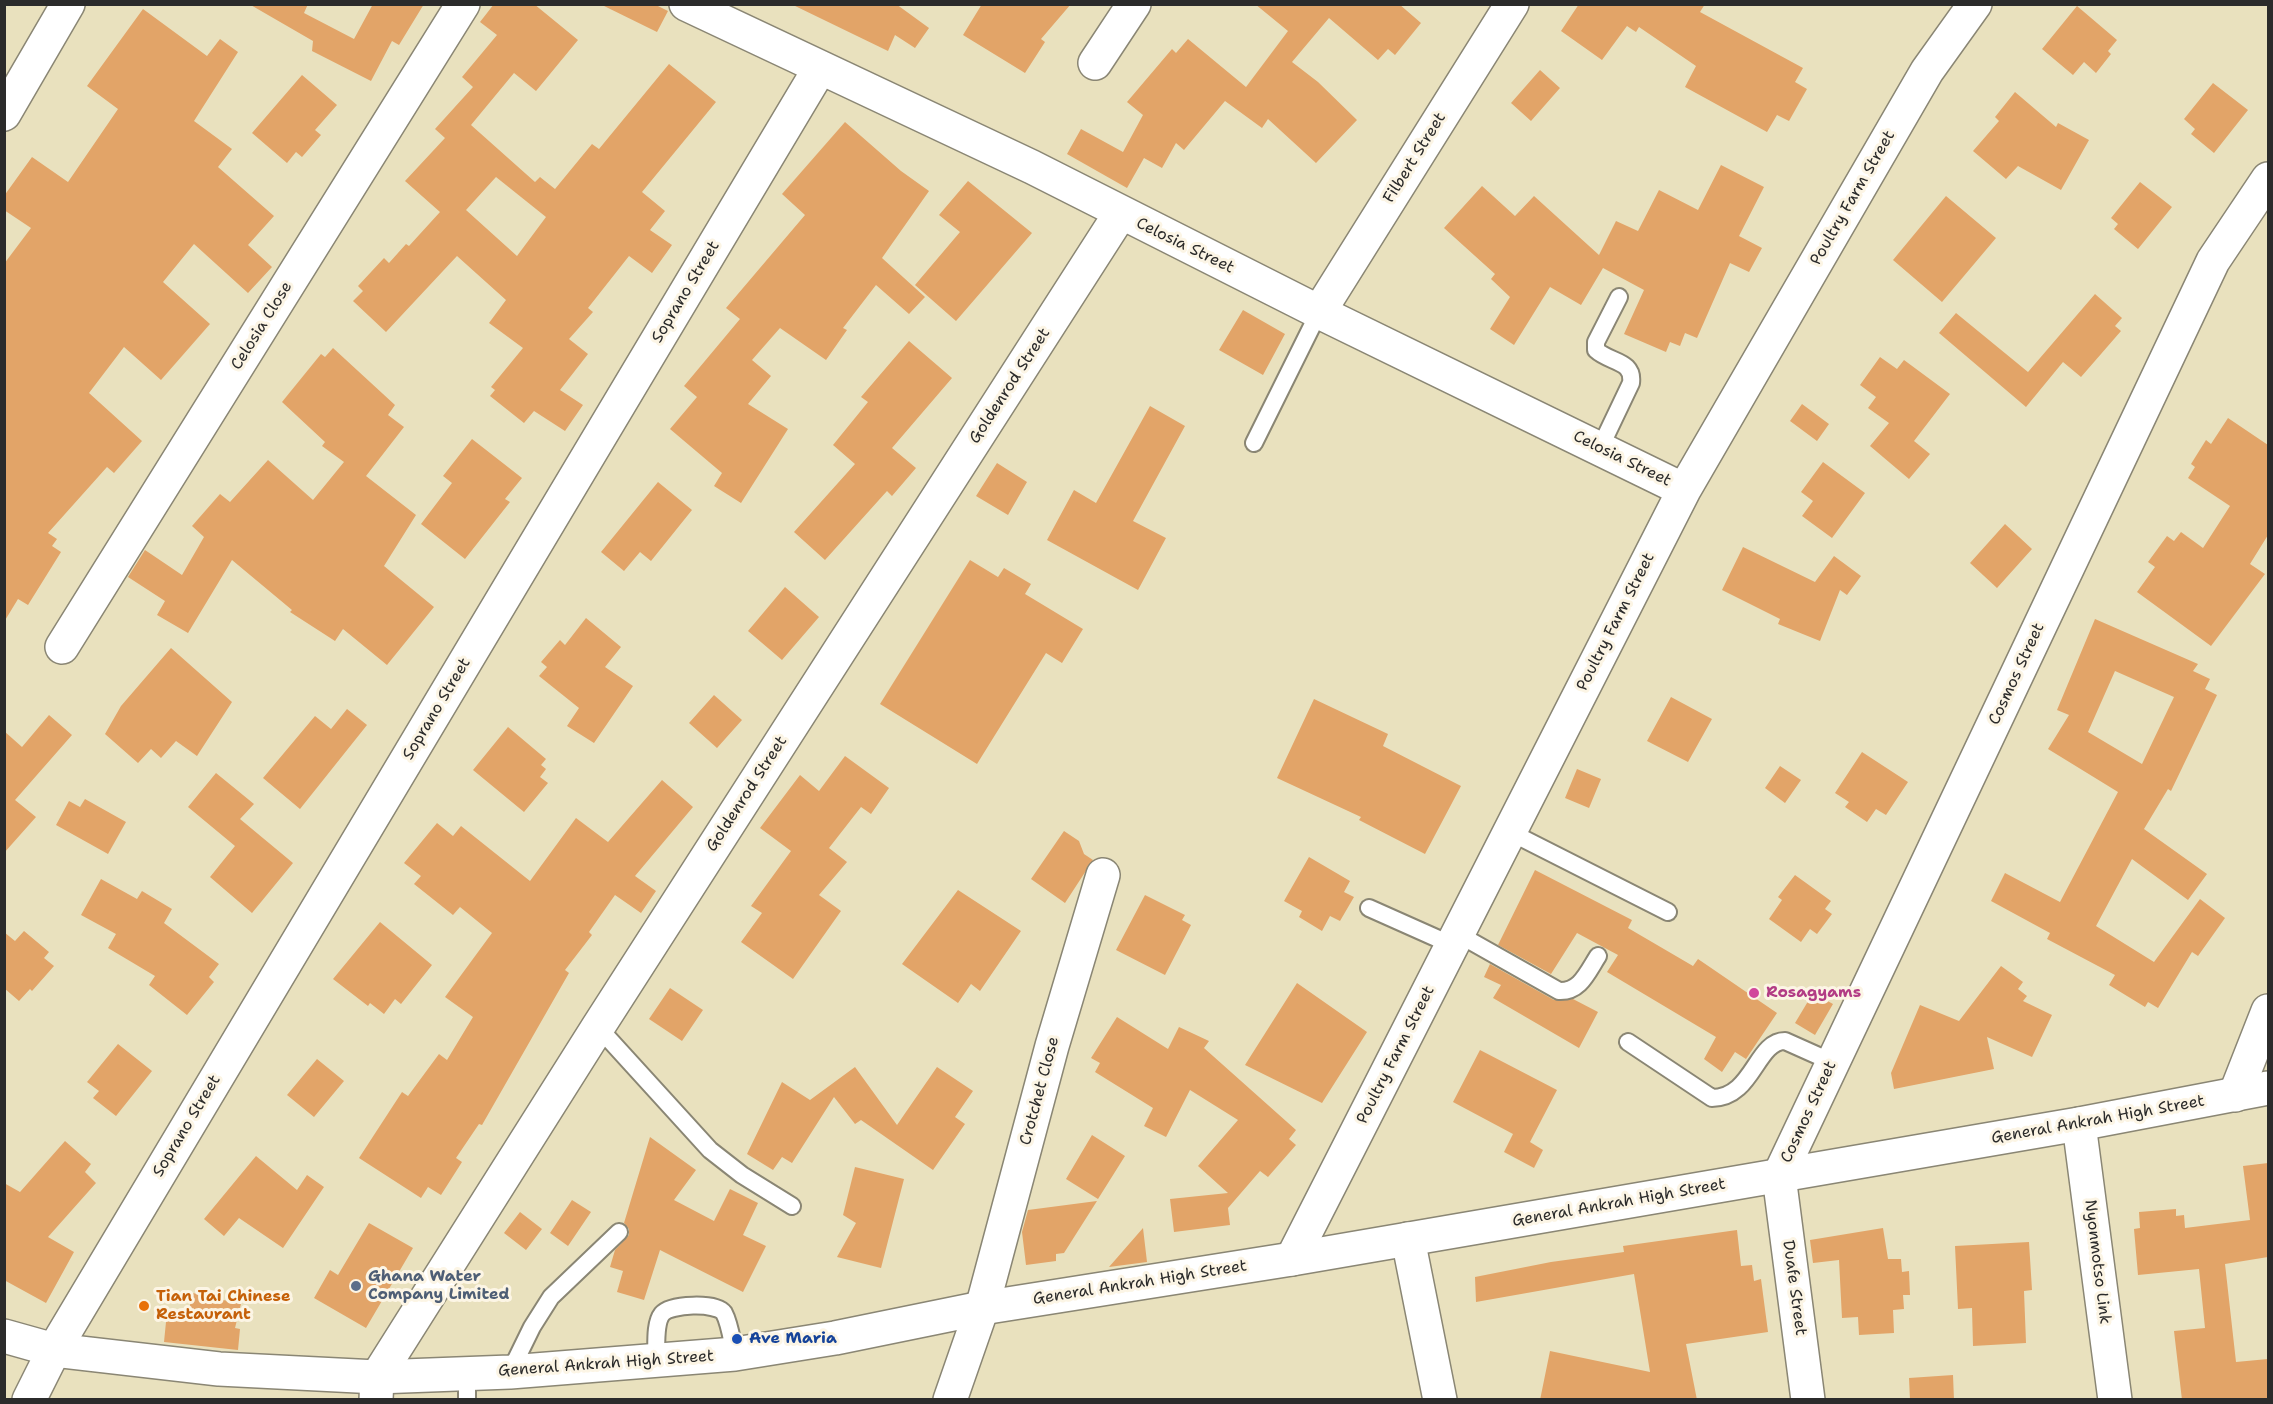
<!DOCTYPE html>
<html>
<head>
<meta charset="utf-8">
<style>
	body { margin:0 }
	#map { position:relative; width:2273px; height:1404px; overflow:hidden; background:#e9e1be; font-family:"Shantell Sans",sans-serif }
	canvas { display:block }
	.frame { position:absolute; inset:0; border:6px solid #2b2b2b; pointer-events:none }
</style>
</head>
<body>
<div id="map">
<canvas width="2273" height="1404"></canvas>
<div class="frame"></div>
</div>
<script>
const ctx = document.querySelector('canvas').getContext('2d');
ctx.lineJoin = 'round';
function paint(path, color) {
  ctx.fillStyle = color;
  ctx.fill(path, 'evenodd');
}
function strokePath(path, color, width, dash) {
  ctx.strokeStyle = color;
  ctx.lineWidth = width;
  ctx.lineCap = dash ? 'butt' : 'round';
  ctx.setLineDash(dash || []);
  ctx.stroke(path);
}
function write(font, color, halo, rows, align = 'center') {
  ctx.font = font + ' "Shantell Sans",sans-serif';
  ctx.lineWidth = 6;
  ctx.setLineDash([]);
  ctx.textBaseline = 'middle';
  ctx.strokeStyle = halo;
  ctx.fillStyle = color;
  for (const [text, x, y, turn = 0] of rows) {
    ctx.save();
    ctx.translate(x, y);
    ctx.rotate((+turn || 0) * Math.PI / 180);
    ctx.textAlign = isNaN(turn) ? turn : align;
    if (halo) ctx.strokeText(text, 0, 0);
    ctx.fillText(text, 0, 0);
    ctx.restore();
  }
}
const building = new Path2D(`
	M 249,4 L 308,4 L 304,13 L 354,39 L 373,4 L 424,4 L 399,45 L 392,41 L 371,81 L 312,51 L 313,41 Z
	M 494,4 L 534,4 L 578,40 L 536,91 L 514,73 L 471,125 L 535,182 L 540,177 L 555,189 L 592,144 L 599,149 L 669,64 L 716,102 L 642,192 L 665,211 L 650,230 L 672,245 L 652,273 L 629,256 L 588,308 L 593,312 L 569,339 L 588,354 L 560,390 L 583,405 L 565,431 L 534,411 L 524,423 L 490,396 L 495,390 L 491,387 L 523,348 L 489,323 L 506,300 L 457,256 L 386,332 L 353,301 L 363,291 L 358,286 L 384,258 L 389,263 L 406,244 L 409,246 L 440,212 L 405,181 L 445,138 L 435,129 L 473,87 L 462,77 L 497,35 L 480,22 ZM 496,177 L 546,217 L 517,256 L 466,210 Z
	M 600,4 L 654,4 L 668,11 L 657,32 Z
	M 791,4 L 896,4 L 929,28 L 915,48 L 895,35 L 888,51 Z
	M 982,4 L 1071,4 L 1041,39 L 1045,42 L 1025,73 L 963,35 Z
	M 1255,4 L 1399,4 L 1421,23 L 1395,55 L 1388,49 L 1378,60 L 1329,18 L 1292,62 L 1318,82 L 1357,120 L 1316,163 L 1268,119 L 1262,128 L 1225,101 L 1184,150 L 1176,143 L 1162,168 L 1144,158 L 1127,188 L 1067,154 L 1081,129 L 1123,152 L 1143,115 L 1127,102 L 1172,49 L 1176,53 L 1188,39 L 1246,87 L 1288,31 Z
	M 1579,4 L 1705,4 L 1700,12 L 1803,68 L 1795,82 L 1807,89 L 1789,121 L 1777,115 L 1767,132 L 1685,87 L 1696,66 L 1639,27 L 1636,32 L 1627,26 L 1602,60 L 1561,31 Z
	M 2077,6 L 2117,40 L 2108,51 L 2111,54 L 2096,73 L 2084,62 L 2073,75 L 2042,49 Z
	M 143,9 L 207,56 L 220,39 L 238,52 L 194,121 L 232,149 L 218,167 L 274,216 L 248,245 L 272,267 L 248,293 L 194,244 L 163,282 L 210,324 L 161,380 L 124,347 L 89,393 L 142,441 L 114,473 L 107,467 L 48,533 L 57,539 L 52,546 L 61,552 L 28,605 L 18,599 L 4,622 L 4,264 L 31,228 L 4,210 L 4,196 L 32,157 L 68,182 L 118,109 L 87,86 Z
	M 1540,70 L 1560,88 L 1531,121 L 1511,103 Z
	M 302,75 L 337,105 L 315,130 L 321,135 L 302,157 L 296,152 L 287,163 L 252,133 Z
	M 2213,83 L 2248,110 L 2214,153 L 2191,134 L 2195,129 L 2184,119 Z
	M 2015,92 L 2056,127 L 2058,123 L 2089,140 L 2061,190 L 2018,166 L 2006,179 L 1973,151 L 1999,121 L 1995,117 Z
	M 845,122 L 901,171 L 929,191 L 882,258 L 925,297 L 909,314 L 876,285 L 843,328 L 847,330 L 826,360 L 780,328 L 752,360 L 771,376 L 748,404 L 788,429 L 741,503 L 714,486 L 722,473 L 670,429 L 697,397 L 684,386 L 740,319 L 726,308 L 805,215 L 782,194 Z
	M 1721,165 L 1764,187 L 1739,236 L 1762,248 L 1749,272 L 1730,263 L 1697,338 L 1685,333 L 1680,346 L 1670,342 L 1666,352 L 1624,334 L 1644,290 L 1603,268 L 1581,305 L 1550,287 L 1514,345 L 1490,329 L 1510,297 L 1491,279 L 1495,274 L 1444,228 L 1482,186 L 1515,216 L 1534,196 L 1599,255 L 1616,221 L 1638,231 L 1659,190 L 1698,210 Z
	M 968,181 L 1032,233 L 956,321 L 915,285 L 960,232 L 939,215 Z
	M 2140,182 L 2172,207 L 2138,249 L 2114,229 L 2118,224 L 2111,218 Z
	M 1946,196 L 1996,238 L 1942,302 L 1893,260 Z
	M 2095,294 L 2122,318 L 2115,326 L 2121,331 L 2081,377 L 2063,362 L 2026,407 L 1939,333 L 1956,313 L 2028,372 Z
	M 1243,310 L 1285,334 L 1263,375 L 1219,350 Z
	M 909,341 L 952,378 L 892,448 L 916,468 L 892,496 L 887,491 L 825,560 L 794,532 L 855,464 L 833,445 L 868,402 L 861,397 Z
	M 333,348 L 395,405 L 388,415 L 404,427 L 366,476 L 416,515 L 384,566 L 434,607 L 387,665 L 343,629 L 335,641 L 290,612 L 292,610 L 232,560 L 188,633 L 157,615 L 165,601 L 128,577 L 145,550 L 182,575 L 204,537 L 192,526 L 220,494 L 230,502 L 268,460 L 313,500 L 344,462 L 322,446 L 325,442 L 282,402 L 321,354 L 325,357 Z
	M 1880,357 L 1897,369 L 1904,360 L 1950,394 L 1914,441 L 1930,454 L 1909,479 L 1870,446 L 1889,423 L 1868,408 L 1876,397 L 1860,385 Z
	M 1802,404 L 1829,424 L 1817,441 L 1790,421 Z
	M 1150,406 L 1185,426 L 1133,521 L 1166,538 L 1138,590 L 1047,540 L 1074,490 L 1096,503 Z
	M 2228,418 L 2268,445 L 2268,535 L 2250,564 L 2265,574 L 2211,646 L 2137,592 L 2155,567 L 2148,562 L 2167,536 L 2174,541 L 2181,532 L 2203,548 L 2230,506 L 2188,478 L 2195,467 L 2191,464 L 2206,440 L 2211,444 Z
	M 472,439 L 522,478 L 505,499 L 510,502 L 465,559 L 421,524 L 452,483 L 443,476 Z
	M 1823,462 L 1865,493 L 1832,538 L 1802,516 L 1813,501 L 1801,492 Z
	M 997,463 L 1027,482 L 1008,515 L 976,496 Z
	M 658,482 L 692,510 L 651,561 L 640,552 L 624,571 L 601,552 Z
	M 2005,524 L 2032,549 L 1997,588 L 1970,563 Z
	M 1743,547 L 1815,582 L 1834,556 L 1861,576 L 1847,595 L 1840,590 L 1820,641 L 1778,624 L 1780,619 L 1722,590 Z
	M 970,560 L 998,577 L 1004,568 L 1031,584 L 1025,594 L 1083,629 L 1062,663 L 1046,653 L 977,764 L 880,704 Z
	M 785,587 L 819,617 L 782,660 L 748,631 Z
	M 586,618 L 621,647 L 605,667 L 633,686 L 594,743 L 567,726 L 579,708 L 539,676 L 547,667 L 541,662 L 560,640 L 565,645 Z
	M 2095,619 L 2198,664 L 2193,671 L 2210,679 L 2205,689 L 2217,695 L 2171,791 L 2168,789 L 2144,829 L 2207,874 L 2188,900 L 2132,859 L 2096,926 L 2154,962 L 2200,899 L 2225,918 L 2198,956 L 2192,952 L 2158,1008 L 2148,1002 L 2145,1007 L 2109,985 L 2115,975 L 2047,939 L 2050,933 L 1991,901 L 2005,873 L 2060,902 L 2118,792 L 2048,749 L 2069,715 L 2057,710 ZM 2115,671 L 2174,697 L 2142,764 L 2088,732 Z
	M 171,648 L 232,702 L 197,756 L 176,741 L 161,758 L 151,749 L 138,763 L 105,734 L 121,706 Z
	M 714,695 L 742,720 L 717,748 L 689,723 Z
	M 1671,697 L 1712,719 L 1688,762 L 1647,741 Z
	M 1314,699 L 1388,734 L 1383,746 L 1461,786 L 1425,854 L 1359,820 L 1361,817 L 1277,778 Z
	M 347,709 L 367,725 L 300,809 L 263,778 L 315,716 L 331,729 Z
	M 49,715 L 72,735 L 15,800 L 36,817 L 4,853 L 4,731 L 22,747 Z
	M 508,727 L 546,759 L 541,765 L 546,769 L 540,777 L 548,783 L 524,812 L 473,770 Z
	M 1862,752 L 1908,782 L 1886,815 L 1876,809 L 1867,822 L 1845,807 L 1849,802 L 1835,793 Z
	M 845,756 L 889,788 L 871,814 L 861,807 L 829,848 L 847,862 L 819,895 L 841,911 L 793,979 L 741,942 L 762,913 L 751,906 L 791,851 L 760,828 L 800,775 L 819,791 Z
	M 1780,766 L 1801,780 L 1785,803 L 1765,788 Z
	M 1577,769 L 1601,779 L 1589,808 L 1565,798 Z
	M 216,773 L 254,804 L 240,819 L 293,863 L 252,913 L 210,877 L 235,846 L 188,807 Z
	M 662,780 L 693,807 L 635,876 L 656,891 L 641,913 L 615,895 L 589,932 L 592,935 L 565,970 L 569,973 L 482,1125 L 479,1124 L 456,1158 L 462,1162 L 441,1195 L 428,1187 L 421,1198 L 359,1158 L 402,1092 L 408,1096 L 439,1054 L 447,1060 L 473,1017 L 445,997 L 492,933 L 460,907 L 453,915 L 414,884 L 421,876 L 404,863 L 437,823 L 453,836 L 461,826 L 530,881 L 576,818 L 608,842 Z
	M 85,799 L 126,822 L 108,854 L 56,825 L 69,801 L 80,807 Z
	M 1064,831 L 1079,841 L 1084,854 L 1093,860 L 1065,903 L 1031,879 Z
	M 1309,857 L 1350,881 L 1344,892 L 1354,897 L 1340,921 L 1330,916 L 1322,931 L 1299,917 L 1302,911 L 1284,901 Z
	M 1535,870 L 1632,920 L 1628,928 L 1693,966 L 1698,959 L 1777,1013 L 1746,1059 L 1735,1052 L 1722,1072 L 1704,1059 L 1716,1037 L 1607,972 L 1618,955 L 1577,933 L 1551,974 L 1498,945 Z
	M 1795,875 L 1831,901 L 1825,909 L 1832,914 L 1817,934 L 1810,929 L 1801,942 L 1769,919 L 1782,900 L 1778,897 Z
	M 101,879 L 137,899 L 142,891 L 172,909 L 164,923 L 219,964 L 209,977 L 214,982 L 187,1015 L 149,985 L 155,976 L 108,948 L 116,934 L 81,915 Z
	M 958,890 L 1021,931 L 980,991 L 971,984 L 958,1003 L 902,964 Z
	M 1145,895 L 1185,915 L 1182,920 L 1191,925 L 1165,975 L 1116,950 Z
	M 380,922 L 432,965 L 401,1004 L 395,999 L 384,1014 L 370,1003 L 368,1006 L 333,979 Z
	M 24,931 L 49,952 L 44,958 L 54,966 L 32,991 L 30,989 L 19,1001 L 4,988 L 4,932 L 15,941 Z
	M 1490,964 L 1554,1000 L 1573,999 L 1598,1012 L 1579,1048 L 1493,998 L 1501,985 L 1484,977 Z
	M 2001,966 L 2023,982 L 2018,989 L 2027,996 L 2023,1001 L 2052,1015 L 2032,1057 L 1987,1037 L 1994,1069 L 1894,1089 L 1891,1073 L 1920,1005 L 1959,1021 Z
	M 1297,983 L 1367,1032 L 1322,1103 L 1245,1065 Z
	M 670,988 L 703,1010 L 682,1041 L 649,1019 Z
	M 1813,993 L 1833,1004 L 1815,1035 L 1795,1023 Z
	M 1117,1017 L 1168,1049 L 1179,1027 L 1209,1041 L 1204,1048 L 1296,1130 L 1289,1139 L 1296,1145 L 1268,1177 L 1260,1171 L 1228,1208 L 1230,1225 L 1174,1232 L 1170,1199 L 1228,1193 L 1198,1166 L 1238,1120 L 1190,1090 L 1166,1137 L 1144,1126 L 1153,1108 L 1095,1072 L 1100,1063 L 1091,1058 Z
	M 118,1044 L 152,1071 L 116,1116 L 93,1098 L 99,1091 L 87,1082 Z
	M 1480,1050 L 1557,1090 L 1530,1142 L 1543,1150 L 1534,1168 L 1504,1152 L 1513,1134 L 1453,1102 Z
	M 317,1059 L 344,1081 L 314,1117 L 287,1095 Z
	M 855,1067 L 897,1125 L 937,1067 L 973,1091 L 955,1117 L 965,1124 L 933,1170 L 861,1120 L 855,1124 L 834,1097 L 792,1163 L 782,1157 L 773,1170 L 747,1154 L 782,1082 L 810,1100 Z
	M 1092,1135 L 1125,1156 L 1098,1199 L 1066,1179 Z
	M 650,1137 L 696,1170 L 674,1200 L 714,1221 L 730,1189 L 758,1203 L 743,1235 L 766,1246 L 743,1292 L 660,1250 L 644,1300 L 617,1292 L 623,1271 L 610,1267 L 615,1250 L 629,1235 L 629,1229 L 624,1223 Z
	M 65,1141 L 91,1164 L 85,1172 L 96,1183 L 48,1237 L 74,1252 L 46,1303 L 4,1280 L 4,1183 L 20,1192 Z
	M 256,1156 L 297,1190 L 307,1175 L 324,1187 L 283,1248 L 239,1218 L 224,1236 L 204,1219 Z
	M 2268,1163 L 2268,1257 L 2225,1264 L 2236,1362 L 2268,1359 L 2268,1400 L 2182,1400 L 2174,1331 L 2205,1328 L 2199,1269 L 2138,1275 L 2134,1229 L 2140,1228 L 2139,1212 L 2176,1209 L 2176,1216 L 2184,1215 L 2185,1228 L 2250,1220 L 2243,1166 Z
	M 855,1167 L 904,1179 L 881,1268 L 837,1257 L 856,1223 L 843,1215 Z
	M 572,1200 L 591,1212 L 568,1246 L 550,1233 Z
	M 1097,1201 L 1064,1253 L 1056,1254 L 1056,1261 L 1026,1265 L 1022,1232 L 1028,1210 Z
	M 520,1212 L 542,1229 L 526,1250 L 504,1233 Z
	M 369,1223 L 413,1248 L 366,1328 L 314,1298 L 330,1270 L 338,1275 Z
	M 1143,1228 L 1147,1262 L 1109,1267 Z
	M 1883,1228 L 1888,1259 L 1901,1259 L 1902,1272 L 1909,1271 L 1910,1295 L 1903,1295 L 1904,1309 L 1893,1310 L 1894,1333 L 1859,1335 L 1858,1317 L 1842,1318 L 1839,1260 L 1813,1263 L 1810,1240 Z
	M 1737,1230 L 1741,1266 L 1752,1265 L 1754,1281 L 1761,1279 L 1768,1332 L 1686,1344 L 1697,1400 L 1540,1400 L 1550,1351 L 1650,1372 L 1634,1274 L 1476,1302 L 1475,1277 L 1551,1262 L 1624,1252 L 1623,1246 Z
	M 2029,1242 L 2032,1290 L 2024,1291 L 2026,1343 L 1973,1346 L 1972,1308 L 1958,1309 L 1955,1246 Z
	M 193,1293 L 241,1304 L 235,1328 L 240,1329 L 238,1350 L 164,1342 L 167,1312 L 187,1317 Z
	M 1953,1375 L 1954,1400 L 1910,1400 L 1909,1378 Z`);
const lane = new Path2D(`
	M 1254,443 L 1319,312
	M 1600,448 L 1631,383 C 1634,360 1610,363 1596,350 L 1596,342 L 1619,297
	M 1510,832 L 1668,912
	M 1369,908 L 1452,945
	M 1458,934 L 1559,991 C 1580,992 1587,973 1598,956
	M 598,1027 L 710,1150 L 742,1175 L 792,1206
	M 1628,1042 L 1712,1098 C 1753,1098 1756,1041 1785,1041 L 1832,1062
	M 656,1360 C 657,1348 654,1324 662,1314 C 670,1304 716,1302 724,1313 C 730,1324 732,1342 735,1354
	M 510,1372 L 532,1327 L 551,1297 L 619,1232
	M 467,1374 L 467,1400`);
const street = new Path2D(`
	M 686,4 L 1032,167 L 1319,312 L 1684,490
	M 1095,63 L 1134,4
	M 4,114 L 68,4
	M 1319,312 L 1512,4
	M 62,647 L 463,4
	M 2235,1095 L 2268,1011
	M 2079,1124 L 2115,1400
	M 1408,1239 L 1440,1400
	M 1292,1259 L 1684,490 L 1927,71 L 1975,4
	M 29,1400 L 54,1350 L 820,68
	M 376,1400 L 377,1377 L 598,1027 L 1120,214
	M 950,1400 L 982,1308 L 1052,1046 L 1103,875
	M 1808,1400 L 1779,1176 L 2213,261 L 2268,179`);
const secondary = new Path2D(`
	M 4,1336 L 54,1350 L 219,1369 L 377,1377 L 510,1372 L 735,1354 L 835,1338 L 982,1308 L 1292,1259 L 2079,1124 L 2268,1088`);
const markers = [
	[1754,993,6,"#d1479c"],
	[356,1286,6,"#5c6f8a"],
	[144,1306,6,"#e8710a"],
	[737,1339,6,"#1a4fb4"]
];
const streetNames = [
	["Filbert Street",1415,158,-58],
	["Poultry Farm Street",1853,198,-60],
	["Celosia Street",1185,246,26],
	["Soprano Street",686,292,-59],
	["Celosia Close",262,326,-58],
	["Goldenrod Street",1010,386,-57],
	["Celosia Street",1622,459,26],
	["Poultry Farm Street",1616,622,-63],
	["Cosmos Street",2017,674,-65],
	["Soprano Street",437,709,-59],
	["Goldenrod Street",747,794,-57],
	["Poultry Farm Street",1396,1055,-63],
	["Crotchet Close",1040,1091,-75],
	["Cosmos Street",1809,1112,-65],
	["General Ankrah High Street",2098,1120,-10],
	["Soprano Street",187,1126,-59],
	["General Ankrah High Street",1619,1203,-10],
	["Nyonmotso Link",2097,1262,83],
	["General Ankrah High Street",1140,1283,-9],
	["Duafe Street",1794,1288,82],
	["General Ankrah High Street",606,1364,-4]
];
const hotelNames = [
	["Rosagyams",1766,993]
];
const serviceNames = [
	["Ghana Water",368,1277],
	["Company Limited",368,1295]
];
const foodNames = [
	["Tian Tai Chinese",156,1297],
	["Restaurant",156,1315]
];
const transitNames = [
	["Ave Maria",749,1339]
];
paint(building, '#e2a468');
strokePath(lane, '#8a8674', 20);
strokePath(street, '#8a8674', 36);
strokePath(secondary, '#8a8674', 36);
strokePath(lane, '#fff', 16);
strokePath(street, '#fff', 33);
strokePath(secondary, '#fff', 33);
for (const [x, y, r, color] of markers) {
  const dot = new Path2D();
  dot.arc(x, y, r, 0, 2 * Math.PI);
  ctx.fillStyle = color;
  ctx.fill(dot);
  strokePath(dot, '#fcf5e5', 2);
}
write('16px', '#2b2b2b', '#fcf5e5', streetNames);
write('bold 16px', '#b23c85', '#fcf5e5', hotelNames, 'left');
write('bold 16px', '#4e5e75', '#fcf5e5', serviceNames, 'left');
write('bold 16px', '#c56008', '#fcf5e5', foodNames, 'left');
write('bold 16px', '#164399', '#fcf5e5', transitNames, 'left');
</script>
</body>
</html>
